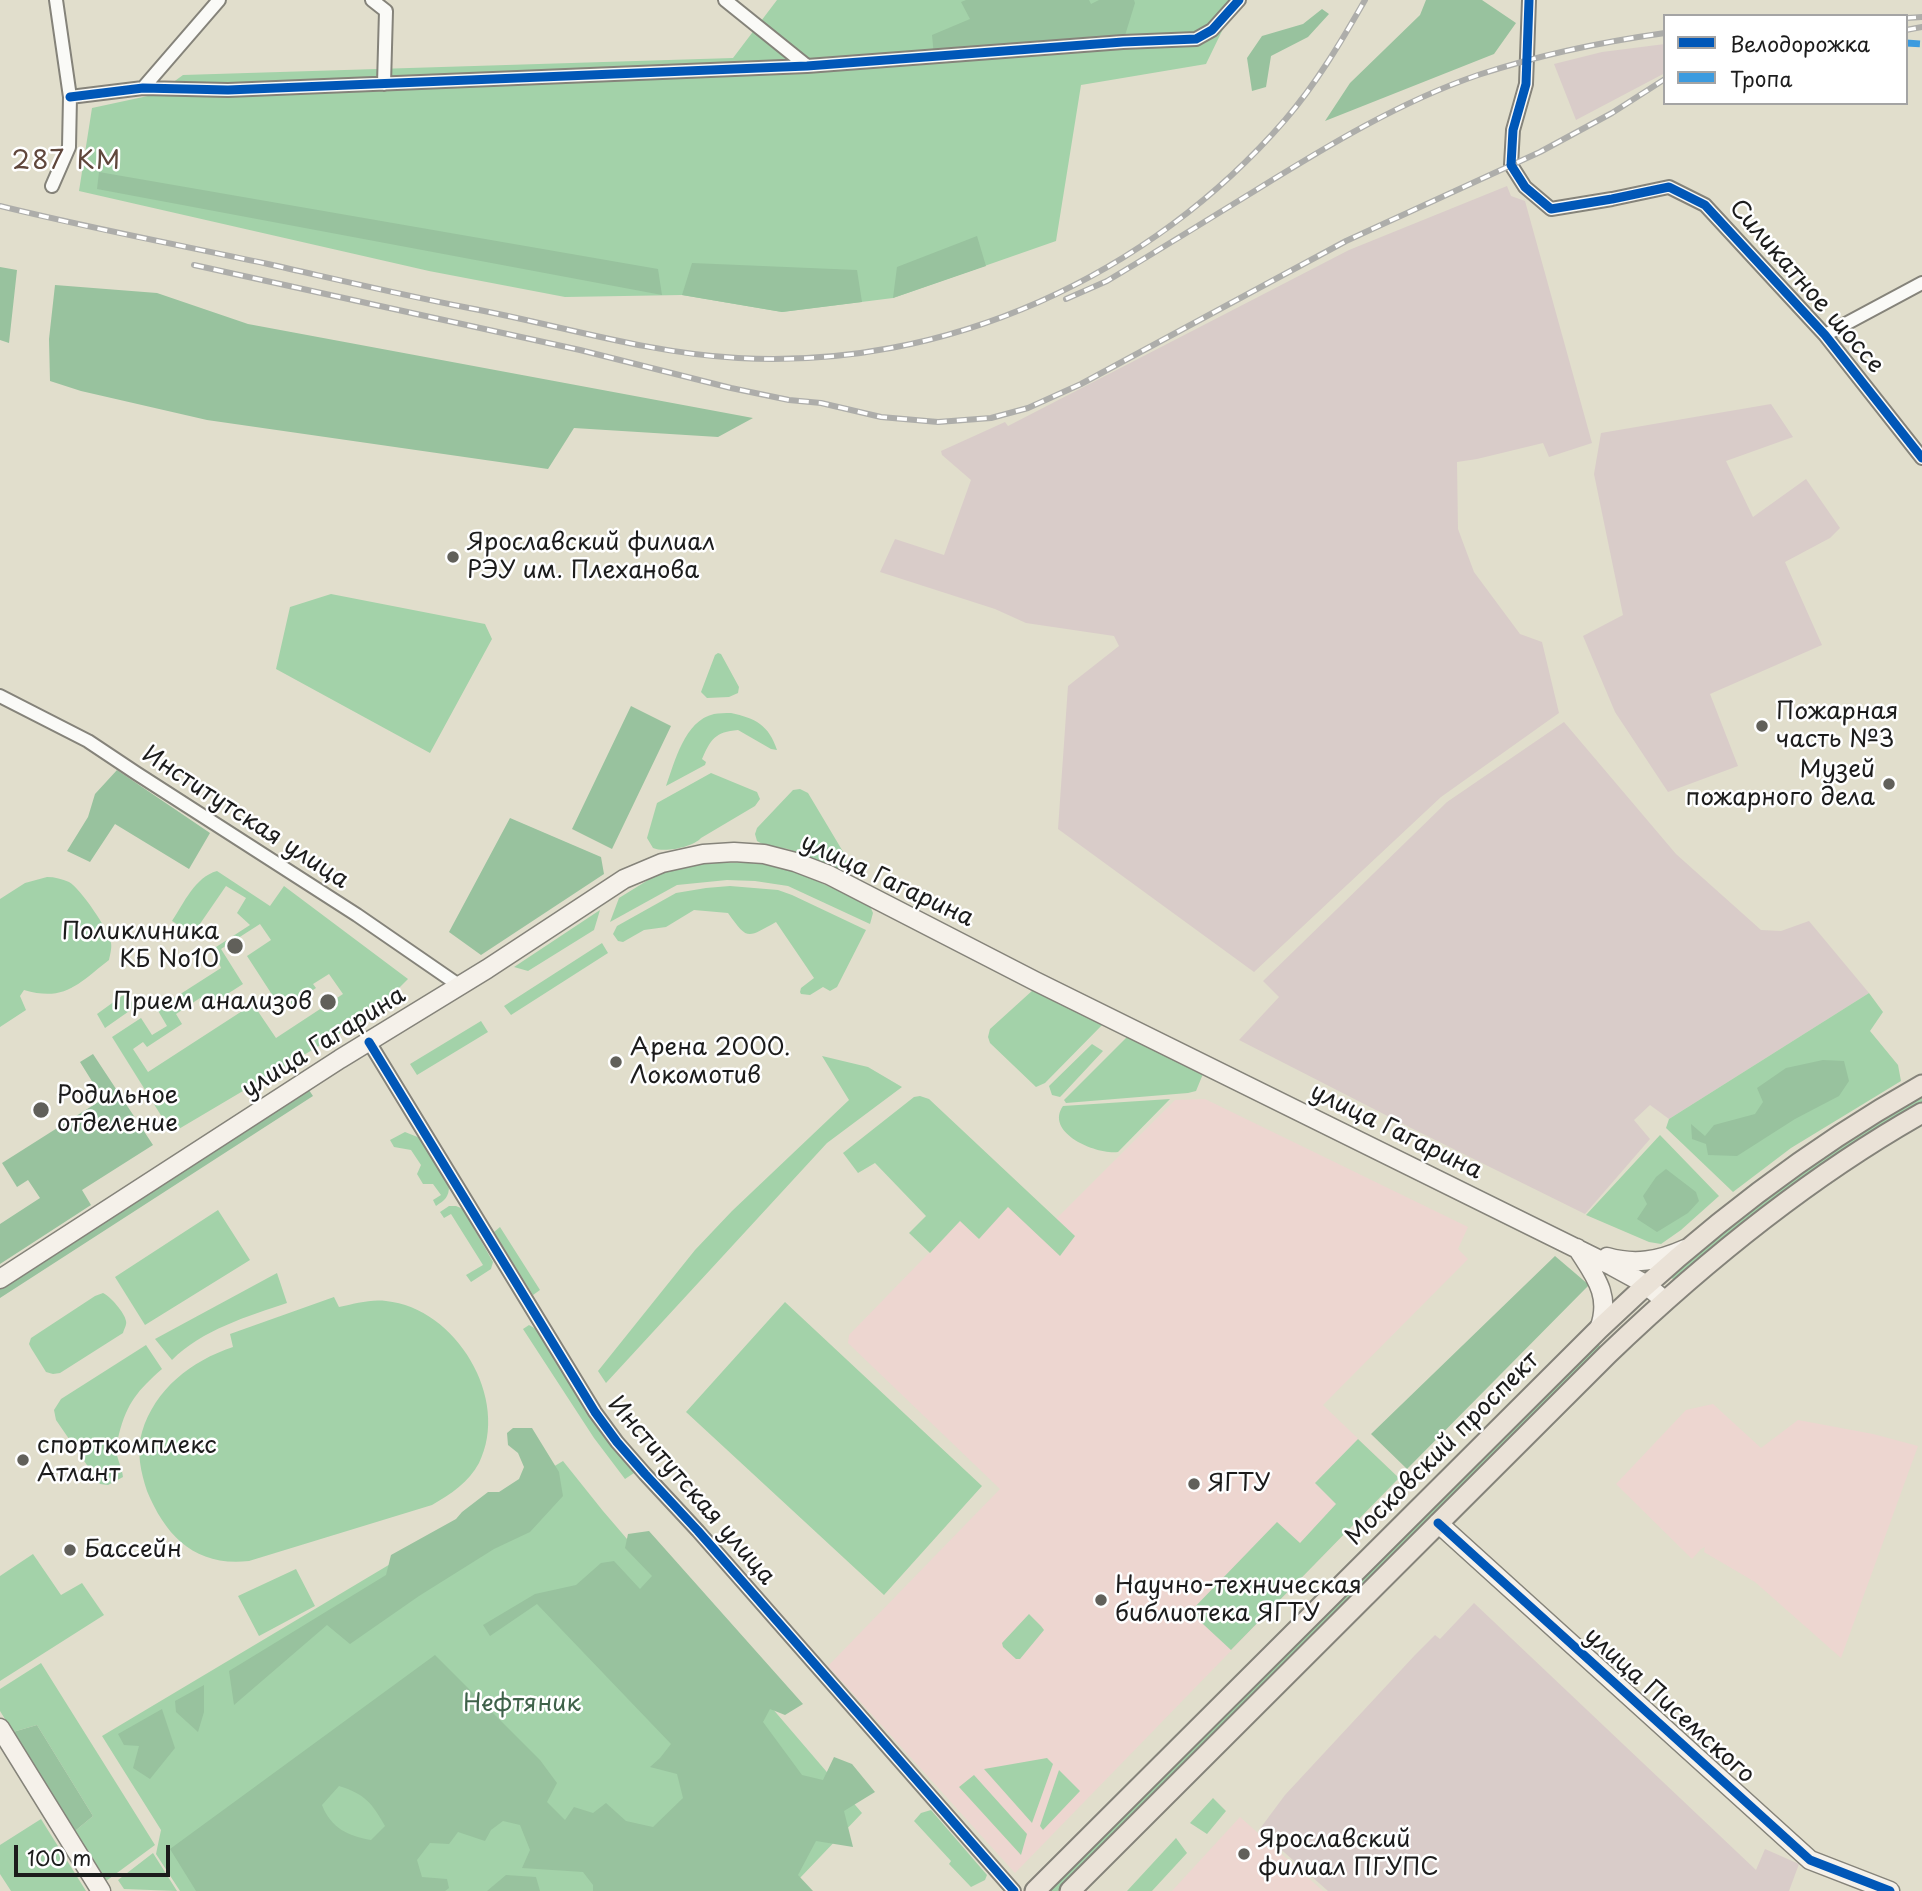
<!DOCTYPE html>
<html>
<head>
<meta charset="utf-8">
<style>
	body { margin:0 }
	#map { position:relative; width:1922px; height:1891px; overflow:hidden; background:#e1decc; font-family:"Playpen Sans",sans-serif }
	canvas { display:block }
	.legend { position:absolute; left:1663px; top:14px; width:245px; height:91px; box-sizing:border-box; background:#fff; border:2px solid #a4a4a4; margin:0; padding:9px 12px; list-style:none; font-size:21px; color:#1c1c1c }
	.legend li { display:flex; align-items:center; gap:14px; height:35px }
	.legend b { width:35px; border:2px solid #a4a4a4 }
	.scale { position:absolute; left:14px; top:1845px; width:156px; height:32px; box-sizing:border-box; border:4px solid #1c1c1c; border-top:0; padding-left:9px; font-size:21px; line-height:24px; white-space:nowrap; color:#1c1c1c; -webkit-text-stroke:5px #fff; paint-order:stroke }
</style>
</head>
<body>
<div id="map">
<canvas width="1922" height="1891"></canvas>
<ul class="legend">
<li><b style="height:9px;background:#0057b8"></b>Велодорожка</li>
<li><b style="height:9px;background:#3c9bdf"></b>Тропа</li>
</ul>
<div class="scale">100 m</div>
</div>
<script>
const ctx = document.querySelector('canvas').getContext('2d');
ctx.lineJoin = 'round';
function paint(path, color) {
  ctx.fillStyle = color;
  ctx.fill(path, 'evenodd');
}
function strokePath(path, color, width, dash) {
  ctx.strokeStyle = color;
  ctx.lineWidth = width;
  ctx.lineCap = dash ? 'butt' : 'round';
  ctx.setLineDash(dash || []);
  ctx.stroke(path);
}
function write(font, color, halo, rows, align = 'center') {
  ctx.font = font + ' "Playpen Sans",sans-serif';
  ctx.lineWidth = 5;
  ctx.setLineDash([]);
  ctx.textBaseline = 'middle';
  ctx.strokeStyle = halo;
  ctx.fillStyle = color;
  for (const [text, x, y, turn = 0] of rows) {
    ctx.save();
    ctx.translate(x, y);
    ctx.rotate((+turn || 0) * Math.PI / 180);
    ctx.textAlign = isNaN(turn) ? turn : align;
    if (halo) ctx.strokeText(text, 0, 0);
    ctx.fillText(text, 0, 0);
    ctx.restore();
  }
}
const built = new Path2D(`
	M 1205,1099 L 1468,1227 L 1458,1249 L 1468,1259 L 1323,1405 L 1399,1478 L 1015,1873 L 828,1666 L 1000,1489 L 848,1343 L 849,1335 L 960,1221 L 1008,1206 L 1075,1236 L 1056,1219 L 1175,1100 Z
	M 1713,1404 L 1761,1448 L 1798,1420 L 1873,1434 L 1918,1446 L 1841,1658 L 1755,1582 L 1704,1552 L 1705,1547 L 1701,1549 L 1692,1559 L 1616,1484 L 1686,1410 Z
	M 1240,1817 L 1323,1891 L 1172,1891 Z`);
const industrial = new Path2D(`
	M 1665,44 L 1665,73 L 1576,120 L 1554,64 L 1602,52 Z
	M 1507,186 L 1511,196 L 1525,201 L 1592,443 L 1549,457 L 1543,443 L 1477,459 L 1457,462 L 1458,529 L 1474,572 L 1520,634 L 1542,642 L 1559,713 L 1441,797 L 1254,972 L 1058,829 L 1068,686 L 1119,646 L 1114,636 L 1026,623 L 995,609 L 880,572 L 895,539 L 944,555 L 971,480 L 942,455 L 941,451 L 1005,422 L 1008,426 L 1349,250 Z
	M 1771,404 L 1793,437 L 1726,461 L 1753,517 L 1806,479 L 1840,528 L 1830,538 L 1785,562 L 1822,645 L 1710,694 L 1738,766 L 1668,792 L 1615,712 L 1583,636 L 1623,615 L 1594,474 L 1601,433 Z
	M 1564,722 L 1676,854 L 1761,930 L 1781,931 L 1809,921 L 1869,993 L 1669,1119 L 1650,1105 L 1634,1120 L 1650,1139 L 1585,1214 L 1411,1128 L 1239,1040 L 1279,997 L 1263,981 L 1447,802 Z
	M 1474,1603 L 1756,1870 L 1765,1849 L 1799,1864 L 1789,1891 L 1328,1891 L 1259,1830 L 1285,1795 L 1415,1655 L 1435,1635 L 1440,1639 Z`);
const green = new Path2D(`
	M 777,0 L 1237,0 L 1206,64 L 1081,85 L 1056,241 L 893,298 L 782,312 L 682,295 L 565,297 L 429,271 L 79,191 L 92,108 L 157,94 L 183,75 L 733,58 Z
	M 331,594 L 485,624 L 492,639 L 430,753 L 276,669 L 290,607 Z
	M 718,653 L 721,654 L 739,687 L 738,693 L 729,697 L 707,698 L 701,692 L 715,655 Z
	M 731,713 C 755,718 769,725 777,750 L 771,749 L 738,730 C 715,732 711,739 702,759 L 706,762 L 705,765 L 666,786 C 675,762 684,721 714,714 C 719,713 725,713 731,713 Z
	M 711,773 L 757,792 L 760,799 L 755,806 L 701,838 C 693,847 665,853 653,848 L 647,838 L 657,803 Z
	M 800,789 L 808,793 L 845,855 L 847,863 L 842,868 L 833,868 L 788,849 L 764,845 L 757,841 L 755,834 L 757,828 L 793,790 Z
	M 703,863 C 724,863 747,861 769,865 C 800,871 841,892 870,906 L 873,913 L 870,924 L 788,886 L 755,881 L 727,880 L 677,885 L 610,922 L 619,898 L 661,872 L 682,866 Z
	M 217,871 L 270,906 L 284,886 L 408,979 L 373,1014 L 172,1133 L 112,1037 L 141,1018 L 152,1035 L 167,1026 L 157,1009 L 221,968 L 213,949 L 250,925 L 237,913 L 246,898 L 226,886 L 193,934 L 172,921 C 184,903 195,877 217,871 ZM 260,924 L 271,940 L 247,956 L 282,1010 L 316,988 L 313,984 L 329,974 L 343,994 L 276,1038 L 253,1004 L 148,1072 L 133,1049 L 143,1042 L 147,1047 L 182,1024 L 176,1014 L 200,998 L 207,1007 L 243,984 L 221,949 Z
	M 47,877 C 55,877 62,879 69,882 C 80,888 109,930 111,943 C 112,948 110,955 109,960 C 78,984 65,1002 24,990 L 20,996 L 26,1010 L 0,1027 L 0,899 L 25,883 Z
	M 730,886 L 778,890 L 792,895 L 866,930 L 837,987 L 830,991 L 823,987 L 810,995 L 801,994 L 800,992 L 801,988 L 814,978 L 776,922 C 747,938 748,941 728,913 L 694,910 L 666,927 L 644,930 L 623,942 L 618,941 L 613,934 L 617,926 L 676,893 L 706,888 Z
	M 600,910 L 594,930 L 528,971 L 514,967 Z
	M 602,943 L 608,953 L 511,1015 L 504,1006 Z
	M 1044,989 L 1106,1021 L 1045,1083 L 1036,1087 L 990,1043 L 988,1037 L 990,1029 L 1033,990 Z
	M 126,993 L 135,1007 L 105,1028 L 97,1014 Z
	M 1869,993 L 1883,1012 L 1870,1031 L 1898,1065 L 1901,1081 L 1791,1148 L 1733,1192 L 1666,1128 L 1669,1119 Z
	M 481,1021 L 488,1032 L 417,1075 L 410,1064 Z
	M 1131,1033 L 1205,1069 L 1196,1091 L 1188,1093 L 1066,1103 L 1064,1100 Z
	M 1092,1044 L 1103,1051 L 1062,1095 L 1060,1097 L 1052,1095 L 1049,1086 Z
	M 822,1056 L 868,1067 L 902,1087 L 827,1143 L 606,1383 L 598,1371 L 695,1250 L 732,1211 L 849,1100 Z
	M 920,1096 L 929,1099 L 1075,1236 L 1060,1256 L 1008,1207 L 979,1239 L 960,1221 L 930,1253 L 909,1233 L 926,1216 L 875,1163 L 858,1173 L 843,1153 L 914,1097 Z
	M 1922,1096 L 1922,1102 C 1891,1120 1862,1140 1832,1160 C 1777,1198 1725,1237 1674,1279 L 1670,1278 C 1682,1262 1717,1236 1735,1223 C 1795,1177 1856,1133 1922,1096 Z
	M 1170,1099 L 1118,1152 C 1097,1155 1044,1133 1063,1106 Z
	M 405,1132 L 420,1138 L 449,1186 C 449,1197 445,1200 436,1206 L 433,1200 L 441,1195 L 433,1184 L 423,1184 L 417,1174 L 421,1165 L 411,1150 L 394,1147 L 390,1140 Z
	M 1660,1135 L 1719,1196 L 1681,1230 L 1661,1244 L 1649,1242 L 1586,1215 Z
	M 449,1206 L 456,1206 L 463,1209 L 493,1262 L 491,1269 L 471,1282 L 466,1275 L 483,1265 L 451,1214 L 444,1218 L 440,1212 Z
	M 218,1210 L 250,1260 L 145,1325 L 115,1277 Z
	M 500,1227 L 540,1290 L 533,1295 L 494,1232 Z
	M 277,1273 L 287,1303 C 248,1316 202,1330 172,1360 L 155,1339 Z
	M 103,1293 C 110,1296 125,1313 126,1321 C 127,1325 124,1329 123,1333 L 60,1373 L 53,1374 L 46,1372 L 31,1348 L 29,1344 L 31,1338 L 95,1296 Z
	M 334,1297 L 339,1307 C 354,1304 370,1299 386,1301 C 456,1308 511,1399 479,1463 C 469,1482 451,1494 432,1505 L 249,1561 C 196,1567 166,1537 147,1491 C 141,1473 136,1451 142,1432 C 155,1389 191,1361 233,1347 L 230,1334 Z
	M 785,1302 L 982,1486 L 884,1595 L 686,1412 Z
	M 529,1325 L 536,1329 L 601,1433 L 631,1469 L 634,1473 L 625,1479 L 594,1438 L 523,1329 Z
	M 1597,1343 L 1601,1347 L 1058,1891 L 1049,1891 Z
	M 146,1345 L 162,1369 C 138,1390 127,1403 119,1434 C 118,1439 115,1445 116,1450 C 117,1459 122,1468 123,1477 L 108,1485 L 100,1484 L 56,1420 L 54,1410 L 61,1399 Z
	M 1358,1439 L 1399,1478 L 1231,1650 L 1190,1612 L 1277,1522 L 1300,1543 L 1336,1504 L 1315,1483 Z
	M 563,1461 L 603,1511 L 862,1813 L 799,1879 L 807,1891 L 180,1891 L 156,1854 L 161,1830 L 102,1736 Z
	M 33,1554 L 61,1595 L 82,1583 L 104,1615 L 0,1681 L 0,1576 Z
	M 296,1569 L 315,1606 L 259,1636 L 238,1596 Z
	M 1029,1614 L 1041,1626 L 1044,1630 L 1020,1659 L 1016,1659 L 1003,1647 L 1002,1643 Z
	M 41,1663 L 155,1845 L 106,1881 L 75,1831 L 93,1816 L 37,1725 L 13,1732 L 0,1711 L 0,1689 Z
	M 1047,1758 L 1053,1764 L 1032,1823 L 984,1769 Z
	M 1059,1770 L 1080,1791 L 1043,1830 L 1040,1826 Z
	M 974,1775 L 1027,1834 L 1021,1855 L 959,1787 Z
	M 1213,1798 L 1226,1811 L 1207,1834 L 1190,1823 Z
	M 931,1810 L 987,1875 L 985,1880 L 971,1887 L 949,1864 L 951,1861 L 914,1821 L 921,1813 Z
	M 41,1819 L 86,1891 L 11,1891 L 0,1874 L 0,1845 Z
	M 1176,1838 L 1187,1853 L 1152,1891 L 1127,1891 Z
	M 153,1853 L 177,1891 L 124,1889 L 118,1880 Z`);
const forest = new Path2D(`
	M 966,0 L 1089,0 L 1091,4 L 1099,0 L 1134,0 L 1135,3 L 1123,42 L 934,56 L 932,35 L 970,19 L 961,2 Z
	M 1426,0 L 1482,0 L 1516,23 L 1494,54 L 1325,121 L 1350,83 L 1420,15 Z
	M 1322,9 L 1329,14 L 1308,37 L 1271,56 L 1266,87 L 1252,91 L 1247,58 L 1262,36 L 1303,24 Z
	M 99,172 L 658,269 L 662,295 L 97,189 Z
	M 977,236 L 986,266 L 893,298 L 897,267 Z
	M 692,263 L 857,270 L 862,302 L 782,312 L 682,295 Z
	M 0,267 L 17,270 L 9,343 L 0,340 Z
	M 55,285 L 157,293 L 248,324 L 753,418 L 718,437 L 574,428 L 548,469 L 207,420 L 81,391 L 50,381 L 49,339 Z
	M 631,706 L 671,726 L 612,849 L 572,829 Z
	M 117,770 L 210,833 L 189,869 L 115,824 L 90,862 L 67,851 L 88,817 L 95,794 Z
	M 510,818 L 601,857 L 604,874 L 481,955 L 449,932 Z
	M 93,1054 L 153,1145 L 82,1190 L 91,1205 L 0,1264 L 0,1224 L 40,1198 L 28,1180 L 17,1187 L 2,1163 L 103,1099 L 80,1062 Z
	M 1823,1060 L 1844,1061 L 1849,1081 L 1839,1096 L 1795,1119 L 1737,1156 L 1708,1155 L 1706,1144 L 1692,1139 L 1691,1124 L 1705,1136 L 1714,1125 L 1755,1114 L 1763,1102 L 1757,1088 L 1786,1068 Z
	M 307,1087 L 313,1096 L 0,1298 L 0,1288 Z
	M 1666,1169 L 1696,1192 L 1699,1201 L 1688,1213 L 1657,1232 L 1637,1219 L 1647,1204 L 1643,1196 L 1656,1177 Z
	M 1555,1256 L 1589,1285 L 1407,1469 L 1371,1434 Z
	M 513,1428 L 532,1428 L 559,1472 L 563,1496 L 530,1532 L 494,1549 L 419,1596 L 350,1644 L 327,1625 L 234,1705 L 229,1671 L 386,1575 L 391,1555 L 456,1519 L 462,1512 L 488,1492 L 499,1492 L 519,1479 L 524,1467 L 518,1453 L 508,1445 L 507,1433 Z
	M 649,1531 L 803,1704 L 785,1715 L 770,1709 L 763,1722 L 802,1775 L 823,1780 L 834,1757 L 852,1764 L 875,1792 L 844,1811 L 853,1847 L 816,1841 L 798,1875 L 813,1891 L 593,1891 L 593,1885 L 583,1872 L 522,1868 L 530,1850 L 520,1825 L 503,1821 L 491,1830 L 485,1841 L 458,1832 L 449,1844 L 430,1843 L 417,1860 L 422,1877 L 447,1879 L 449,1888 L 445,1891 L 196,1891 L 170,1849 L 435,1655 L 540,1760 L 557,1783 L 547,1802 L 565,1820 L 574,1807 L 593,1813 L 606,1803 L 626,1821 L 653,1827 L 683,1798 L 677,1774 L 650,1767 L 660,1758 L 671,1744 L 537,1604 L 490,1636 L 483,1625 L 535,1594 L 576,1585 L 601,1563 L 614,1561 L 640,1589 L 652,1576 L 625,1548 L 628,1534 ZM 339,1786 C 365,1794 372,1803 385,1826 L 371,1840 C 348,1836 331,1828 322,1805 Z
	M 204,1685 L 204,1712 L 198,1732 L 176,1712 L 175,1701 Z
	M 162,1709 L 175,1748 L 150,1779 L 133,1768 L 139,1746 L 124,1745 L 118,1734 Z
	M 37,1725 L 93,1816 L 75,1831 L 13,1732 Z
	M 506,1875 L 536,1877 L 540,1891 L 487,1891 Z`);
const street = new Path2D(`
	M 372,0 L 386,11 L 384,84
	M 725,0 L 807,66
	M 1529,0 L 1526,84 L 1513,130 L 1511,165 L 1525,187 L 1551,209 L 1612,199 L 1669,187 L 1705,205 L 1825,335 L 1922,458
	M 143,88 L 219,0
	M 70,97 L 143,88 L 228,90 L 807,66 L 1123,42 L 1196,39 L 1212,30 L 1239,0
	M 52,186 L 69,147 L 70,97 L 56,0
	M 1825,335 L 1922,283
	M 0,696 L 88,741 L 136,773 L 357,915 L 460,986
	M 369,1042 L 595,1412 L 617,1442 L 645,1474 L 698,1531 L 1014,1891`);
const secondary = new Path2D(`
	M 1577,1248 C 1594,1275 1612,1295 1599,1329
	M 1607,1257 C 1635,1265 1658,1261 1685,1249
	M 0,1279 L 340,1059 L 487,969 L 624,879 L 662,863 L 703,854 L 734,852 L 764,854 L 795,862 L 829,875 L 1035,981 L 1612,1266 L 1645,1284 L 1664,1300
	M 1438,1523 L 1810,1860 L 1890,1891
	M 0,1728 L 101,1891`);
const primary = new Path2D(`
	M 1035,1891 L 1599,1329 C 1696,1236 1804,1151 1922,1085
	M 1070,1891 L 1608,1354 C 1703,1263 1807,1178 1922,1113`);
const rail = new Path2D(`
	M 1906,18 L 1922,17
	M 1906,30 L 1922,27
	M 0,206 C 89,228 179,245 268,264 C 335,279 402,295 469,308 C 559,325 646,353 738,358 C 946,370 1150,276 1285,120 C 1316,84 1341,42 1365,0
	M 194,265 L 580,350 L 731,388 L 789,400 L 821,403 L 881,417 L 938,422 L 991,418 L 1028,408 L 1081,384 L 1346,241 L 1540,152 L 1612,113 L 1665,79
	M 1066,299 L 1107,281 C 1154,253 1201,224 1248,195 C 1321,150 1396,103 1478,75 C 1539,55 1601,42 1665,33`);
const quiet = new Path2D(`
	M 1906,43 L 1922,44`);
const cycleway = new Path2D(`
	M 1529,0 L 1526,84 L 1513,130 L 1511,165 L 1525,187 L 1551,209 L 1612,199 L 1669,187 L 1705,205 L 1825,335 L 1922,458
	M 70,97 L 143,88 L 228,90 L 807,66 L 1123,42 L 1196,39 L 1212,30 L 1239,0
	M 369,1042 L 595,1412 L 617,1442 L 645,1474 L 698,1531 L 1014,1891
	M 1438,1523 L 1810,1860 L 1890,1891`);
const markers = [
	[453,557,7,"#61605a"],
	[1762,726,7,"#61605a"],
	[1889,784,7,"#61605a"],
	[235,946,9,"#61605a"],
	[328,1002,9,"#61605a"],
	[616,1062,7,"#61605a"],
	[41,1110,9,"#61605a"],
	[23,1460,7,"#61605a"],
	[1194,1484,7,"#61605a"],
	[70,1550,7,"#61605a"],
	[1101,1600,7,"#61605a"],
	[1244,1854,7,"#61605a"]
];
const streetNames = [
	["Силикатное шоссе",1806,287,49],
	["Институтская улица",245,818,33],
	["улица Гагарина",887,881,25],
	["улица Гагарина",324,1043,-32],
	["улица Гагарина",1396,1132,26],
	["Московский проспект",1443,1449,-45],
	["Институтская улица",691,1491,49],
	["улица Писемского",1669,1706,42]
];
const poiNames = [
	["Ярославский филиал",467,543],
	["РЭУ им. Плеханова",467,571],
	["Пожарная",1776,712],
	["часть №3",1776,740],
	["Музей",1875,770,"right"],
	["пожарного дела",1875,798,"right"],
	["Поликлиника",219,932,"right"],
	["КБ No10",219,960,"right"],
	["Прием анализов",312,1002,"right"],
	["Арена 2000.",630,1048],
	["Локомотив",630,1076],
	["Родильное",57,1096],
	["отделение",57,1124],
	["спорткомплекс",37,1446],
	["Атлант",37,1474],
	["ЯГТУ",1208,1484],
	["Бассейн",84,1550],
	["Научно-техническая",1115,1586],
	["библиотека ЯГТУ",1115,1614],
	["Ярославский",1258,1840],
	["филиал ПГУПС",1258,1868]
];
const parkNames = [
	["Нефтяник",522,1704]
];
const neighbourhoodNames = [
	["287 КМ",67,162]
];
paint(built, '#edd6d0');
paint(industrial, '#d9ccc9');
paint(green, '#a3d2a9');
paint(forest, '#98c29e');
strokePath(street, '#85837a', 16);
strokePath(secondary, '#85837a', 21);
strokePath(primary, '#85837a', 23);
strokePath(street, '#fafaf7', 12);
strokePath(secondary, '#f5f1ea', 18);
strokePath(primary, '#eae2d7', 19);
strokePath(rail, '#adadaa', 6);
strokePath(rail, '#fff', 3.5, [10]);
strokePath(quiet, '#3c9bdf', 7, [14, 7]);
strokePath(cycleway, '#0057b8', 9);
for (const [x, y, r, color] of markers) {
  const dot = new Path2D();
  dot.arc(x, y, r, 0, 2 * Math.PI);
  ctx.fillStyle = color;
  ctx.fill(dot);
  strokePath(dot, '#fff', 2.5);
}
write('24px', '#1c1c1c', '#fff', streetNames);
write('24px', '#1c1c1c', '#fff', poiNames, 'left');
write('24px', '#3e6149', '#fff', parkNames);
ctx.letterSpacing = '2px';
write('26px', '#60473c', '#fff', neighbourhoodNames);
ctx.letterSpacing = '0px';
</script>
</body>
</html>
